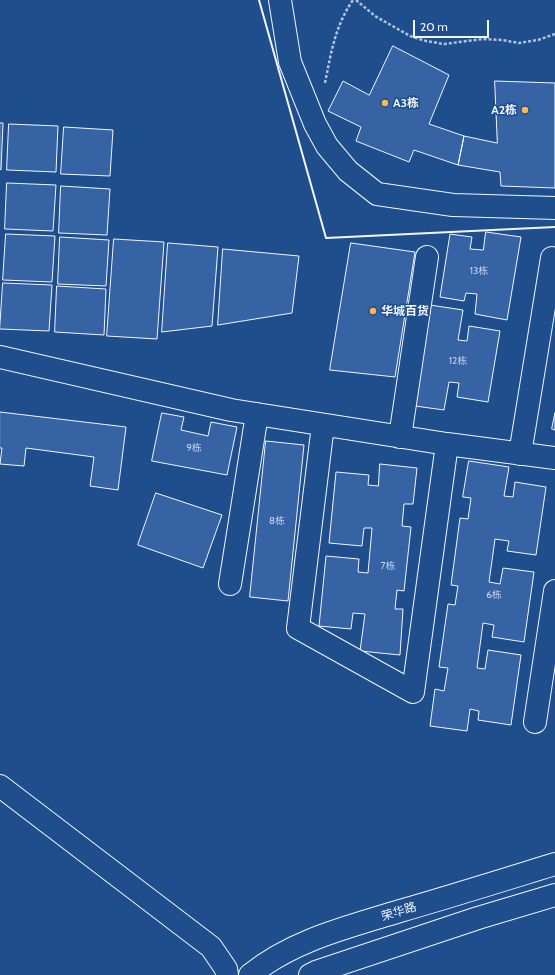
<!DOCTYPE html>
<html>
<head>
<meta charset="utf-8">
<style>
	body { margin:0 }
	#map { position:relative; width:555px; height:975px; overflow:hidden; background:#1f4e8c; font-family:Cabin,sans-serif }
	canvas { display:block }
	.scale { position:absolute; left:413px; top:20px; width:76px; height:18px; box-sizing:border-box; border:2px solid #f2f6ff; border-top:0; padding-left:5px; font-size:12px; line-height:14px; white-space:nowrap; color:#f2f6ff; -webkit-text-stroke:3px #1f4e8c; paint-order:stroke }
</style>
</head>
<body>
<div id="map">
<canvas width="555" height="975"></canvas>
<div class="scale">20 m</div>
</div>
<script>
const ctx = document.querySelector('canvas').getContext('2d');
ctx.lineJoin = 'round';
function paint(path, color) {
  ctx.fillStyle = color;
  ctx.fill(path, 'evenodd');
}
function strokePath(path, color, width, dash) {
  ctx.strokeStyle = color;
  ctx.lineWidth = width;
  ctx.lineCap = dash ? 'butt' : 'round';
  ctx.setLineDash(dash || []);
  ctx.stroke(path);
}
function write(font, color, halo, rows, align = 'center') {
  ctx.font = font + ' Cabin,"Noto Sans SC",sans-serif';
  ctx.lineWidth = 3;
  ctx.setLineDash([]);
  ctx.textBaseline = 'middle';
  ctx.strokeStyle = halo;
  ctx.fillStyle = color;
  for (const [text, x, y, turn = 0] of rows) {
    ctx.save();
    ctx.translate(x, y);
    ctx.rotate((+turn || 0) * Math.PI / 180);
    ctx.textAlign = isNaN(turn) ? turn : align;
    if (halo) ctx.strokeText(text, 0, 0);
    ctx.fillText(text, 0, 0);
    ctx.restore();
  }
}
const building = new Path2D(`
	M 393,46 L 449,75 L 429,124 L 464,136 L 458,165 L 414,150 L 409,162 L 356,141 L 361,127 L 328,111 L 343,81 L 369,95 Z
	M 495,81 L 555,83 L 555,188 L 501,186 L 500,172 L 458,165 L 464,136 L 497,143 Z
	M 0,123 L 3,123 L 1,170 L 0,169 Z
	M 9,124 L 58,126 L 56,172 L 7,170 Z
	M 64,127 L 113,130 L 110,176 L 61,174 Z
	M 7,183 L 56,185 L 53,231 L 5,229 Z
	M 61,186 L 110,189 L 107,235 L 59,233 Z
	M 486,232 L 521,237 L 507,320 L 475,314 L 477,294 L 466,293 L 464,301 L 440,297 L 450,234 L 472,237 L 470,249 L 483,250 Z
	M 6,234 L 55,236 L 52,282 L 3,280 Z
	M 60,237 L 109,240 L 106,286 L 58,284 Z
	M 114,239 L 164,242 L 157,339 L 107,336 Z
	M 168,243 L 218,247 L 212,326 L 162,332 Z
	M 351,243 L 415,252 L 395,377 L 330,370 Z
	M 223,249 L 299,256 L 292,313 L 218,325 Z
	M 3,283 L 52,285 L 49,331 L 0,329 Z
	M 57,286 L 106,289 L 104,335 L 55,332 Z
	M 430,305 L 463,310 L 458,340 L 467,341 L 469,326 L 500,331 L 488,402 L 457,397 L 459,383 L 449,382 L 444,410 L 415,406 Z
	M 0,412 L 126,427 L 118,490 L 90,486 L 94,457 L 26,448 L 24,466 L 0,464 L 2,448 L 0,448 Z
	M 162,413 L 184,417 L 181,430 L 208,436 L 211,422 L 237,427 L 227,475 L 152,461 Z
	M 555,413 L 555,430 L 552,429 Z
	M 266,441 L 304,445 L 288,601 L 250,597 Z
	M 469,461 L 509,467 L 504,496 L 513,497 L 515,482 L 546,487 L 536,555 L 507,551 L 509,541 L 495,539 L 489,582 L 500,584 L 503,568 L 534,572 L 524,642 L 492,637 L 494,625 L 483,623 L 477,668 L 485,669 L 488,650 L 521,655 L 511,725 L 478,720 L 479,711 L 470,709 L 467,731 L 430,726 L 435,689 L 444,691 L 448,668 L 439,667 L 448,604 L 455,605 L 458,586 L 451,585 L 460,518 L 468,519 L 471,498 L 463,497 Z
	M 380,464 L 417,468 L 413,504 L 404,504 L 402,526 L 411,527 L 404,591 L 397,590 L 395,609 L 403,609 L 400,655 L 360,651 L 365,614 L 353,613 L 351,629 L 319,626 L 326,556 L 359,559 L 358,572 L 368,573 L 372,528 L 364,528 L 362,546 L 329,543 L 336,472 L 369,475 L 368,485 L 378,486 Z
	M 156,493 L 222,515 L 203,568 L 138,545 Z`);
const path = new Path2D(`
	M 356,0 L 375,16 L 410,36 L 426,41 L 444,44 L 483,39 L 502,40 L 519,43 L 538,40 L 555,34
	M 325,83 C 331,53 335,26 353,0`);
const minor = new Path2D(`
	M 280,0 L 290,62 L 315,124 L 327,146 L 348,171 L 377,194 L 453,205 L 555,208
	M 0,357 L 231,410 L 447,444 L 555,458
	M 323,425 L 298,628 L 413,692 L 447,444
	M 400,437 L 427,257
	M 520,454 L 552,258
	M 230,584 L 257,414
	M 535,722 L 555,591
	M 0,786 L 211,947 L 226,969 L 227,975
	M 250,975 C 293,940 348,927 400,911 C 452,896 503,880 555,864
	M 310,975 L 316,972 L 478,918 L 555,895`);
const wall = new Path2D(`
	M 259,0 L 326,238 L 555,227`);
const markers = [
	[385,103,4,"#ffb74d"],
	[525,110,4,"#ffb74d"],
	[373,311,4,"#ffb74d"]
];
const numberNames = [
	["13栋",479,271],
	["12栋",458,361],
	["9栋",194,448],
	["8栋",277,521],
	["7栋",388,566],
	["6栋",494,595]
];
const poiNames = [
	["A3栋",393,103],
	["A2栋",517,110,"right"],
	["华城百货",381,311]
];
const streetNames = [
	["荣华路",399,912,-17]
];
paint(building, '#3563a3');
strokePath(building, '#f2f6ff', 1);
strokePath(minor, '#f2f6ff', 24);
strokePath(path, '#b3c4dc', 2.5, [3, 2]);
strokePath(minor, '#1f4e8c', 22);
strokePath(wall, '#f2f6ff', 2);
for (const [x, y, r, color] of markers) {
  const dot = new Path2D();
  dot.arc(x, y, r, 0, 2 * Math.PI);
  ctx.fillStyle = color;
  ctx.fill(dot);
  strokePath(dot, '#1f4e8c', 1.5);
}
write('10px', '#c3d1e8', null, numberNames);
write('bold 12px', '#f2f6ff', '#1f4e8c', poiNames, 'left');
write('12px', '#f2f6ff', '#1f4e8c', streetNames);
</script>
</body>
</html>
